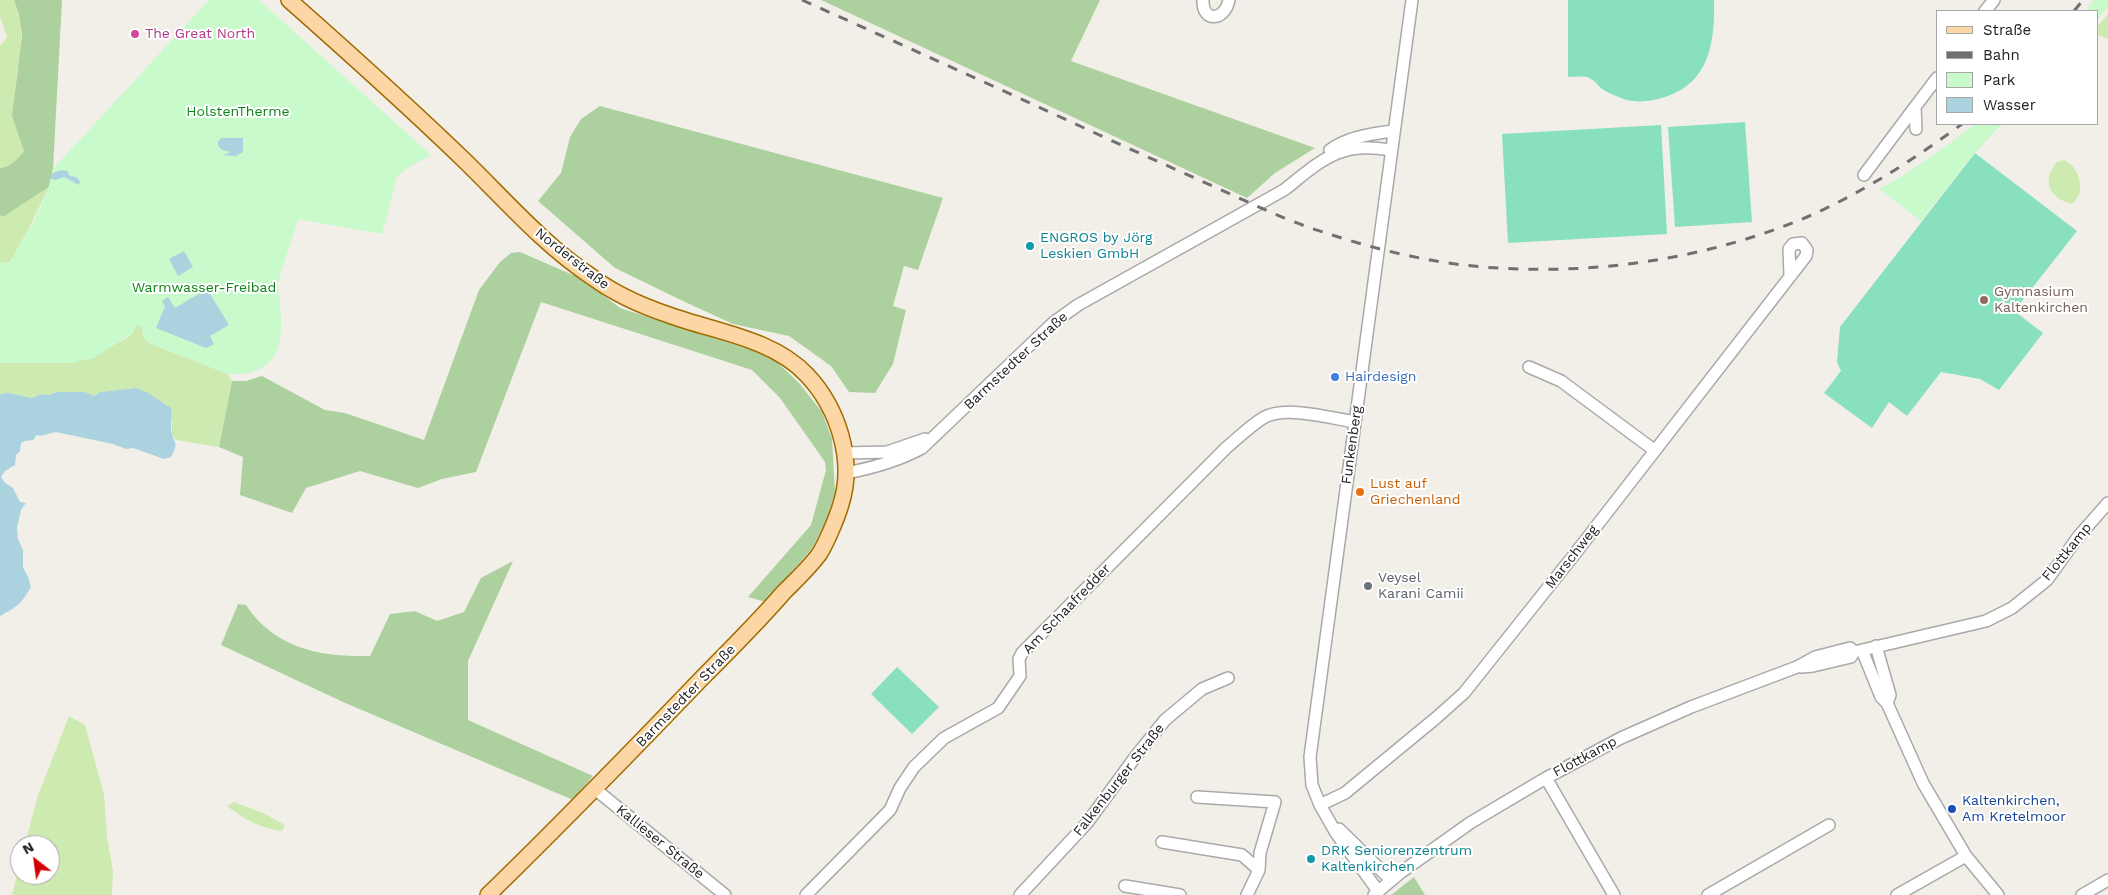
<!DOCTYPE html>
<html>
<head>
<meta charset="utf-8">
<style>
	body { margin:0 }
	#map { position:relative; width:2108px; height:895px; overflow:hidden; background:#f2efe9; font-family:"Work Sans",sans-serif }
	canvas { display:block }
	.legend { position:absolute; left:1936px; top:10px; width:162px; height:115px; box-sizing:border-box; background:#fff; border:1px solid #a7a7a7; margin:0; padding:6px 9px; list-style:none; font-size:15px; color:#222 }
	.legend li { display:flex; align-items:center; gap:10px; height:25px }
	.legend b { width:25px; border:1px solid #a7a7a7 }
	.north { position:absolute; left:10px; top:835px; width:50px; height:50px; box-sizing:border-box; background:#fff; border:1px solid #a7a7a7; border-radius:50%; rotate:330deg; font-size:14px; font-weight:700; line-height:20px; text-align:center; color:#222 }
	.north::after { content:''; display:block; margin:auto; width:18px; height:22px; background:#d40000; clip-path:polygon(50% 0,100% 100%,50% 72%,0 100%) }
</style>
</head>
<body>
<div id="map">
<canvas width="2108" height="895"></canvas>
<ul class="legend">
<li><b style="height:6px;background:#fcd6a4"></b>Straße</li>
<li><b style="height:6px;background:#707070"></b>Bahn</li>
<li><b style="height:14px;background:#c8facc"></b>Park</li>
<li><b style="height:14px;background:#aad3df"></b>Wasser</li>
</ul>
<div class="north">N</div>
</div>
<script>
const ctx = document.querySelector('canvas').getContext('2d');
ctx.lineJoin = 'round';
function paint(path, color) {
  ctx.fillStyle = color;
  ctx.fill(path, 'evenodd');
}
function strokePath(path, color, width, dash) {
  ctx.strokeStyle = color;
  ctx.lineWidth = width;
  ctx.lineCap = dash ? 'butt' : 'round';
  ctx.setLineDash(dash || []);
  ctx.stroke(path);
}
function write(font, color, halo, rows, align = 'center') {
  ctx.font = font + ' "Work Sans",sans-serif';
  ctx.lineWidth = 4;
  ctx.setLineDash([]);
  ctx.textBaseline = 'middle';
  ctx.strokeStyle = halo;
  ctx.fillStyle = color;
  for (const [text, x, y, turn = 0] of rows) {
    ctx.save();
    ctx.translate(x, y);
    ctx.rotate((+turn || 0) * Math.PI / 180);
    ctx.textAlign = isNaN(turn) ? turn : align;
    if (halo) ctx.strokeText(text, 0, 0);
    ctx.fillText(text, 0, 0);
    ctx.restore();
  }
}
const grass = new Path2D(`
	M 0,0 L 14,0 C 26,34 20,46 16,80 C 14,99 20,122 21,142 L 24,151 C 17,159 11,167 0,168 L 0,46 L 7,37 L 0,17 Z
	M 2108,14 L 2108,39 L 2098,35 L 2097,27 Z
	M 2064,160 C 2080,167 2087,193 2072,204 C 2049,198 2041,181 2057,162 Z
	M 49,187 L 28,230 L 10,262 L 0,262 L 0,215 L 3,217 Z
	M 136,325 L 142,326 L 144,338 L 149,343 L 228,374 L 232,381 L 219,447 L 176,440 L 172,434 L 172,420 L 136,388 L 100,392 L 94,396 L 85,392 L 56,392 L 49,395 L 41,394 L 32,398 L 8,393 L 0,394 L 0,363 L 72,363 L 124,340 L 133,333 Z
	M 69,716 L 85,725 L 104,794 L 107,837 L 113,871 L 112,895 L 12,895 L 20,863 L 20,875 L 50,875 L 50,845 L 25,845 L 37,798 Z
	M 234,802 L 263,813 L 285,825 L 282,831 C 260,828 245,820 227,806 Z`);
const forest = new Path2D(`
	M 14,0 L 62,0 L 53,169 L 49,187 L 3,217 L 0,215 L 0,168 C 11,167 17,159 24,151 L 12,116 L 22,35 L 19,15 Z
	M 821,0 L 1100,0 L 1071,61 L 1315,148 L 1275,173 L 1247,198 Z
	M 600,106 L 943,198 L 918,270 L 904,266 L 893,306 L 906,310 L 893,364 L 875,393 L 849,392 L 831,366 L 789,336 L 733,324 L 685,302 L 615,268 L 538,201 L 561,173 L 570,137 L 581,119 Z
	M 520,252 L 582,279 L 620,308 L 754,351 L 777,362 L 799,383 L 822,412 L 832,439 L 835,493 L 826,521 L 813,547 L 766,602 L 748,597 L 811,525 L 826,470 L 825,462 L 780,398 L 752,370 L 541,302 L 476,472 L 442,479 L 418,488 L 360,471 L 306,488 L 292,513 L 240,495 L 243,457 L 219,447 L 232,381 L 246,381 L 262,376 L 325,410 L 345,413 L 424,440 L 479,290 L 500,262 L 511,253 Z
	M 513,561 L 468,661 L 468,720 L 593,776 L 573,800 L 343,702 L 221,645 L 238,604 L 246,605 C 275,649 321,657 370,656 L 390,614 L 415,611 L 437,621 L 464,612 L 481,578 Z
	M 1414,877 L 1425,895 L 1391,895 Z`);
const park = new Path2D(`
	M 209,0 L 259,0 L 431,155 L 409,167 L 397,177 L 382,234 L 298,219 L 277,286 C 280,296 280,306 281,317 C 283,355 269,376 228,374 L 149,343 L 144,338 L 142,326 L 136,325 L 133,333 L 94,358 L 72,363 L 0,363 L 0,262 L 10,262 C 27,233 47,203 53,169 Z
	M 2094,0 L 2108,0 L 2108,7 L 2097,20 L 2097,11 L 2085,11 Z
	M 1975,124 L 2002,124 L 1971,157 L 1921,221 L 1879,189 C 1913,171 1944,148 1975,124 Z`);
const pitch = new Path2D(`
	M 1568,0 L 1714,0 C 1715,41 1710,83 1665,97 C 1653,101 1639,103 1627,100 C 1618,97 1610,94 1602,89 C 1598,85 1593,79 1587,77 C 1581,76 1574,77 1568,77 Z
	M 1745,122 L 1752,222 L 1675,227 L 1668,127 Z
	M 1661,125 L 1667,234 L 1508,243 L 1502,134 Z
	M 1975,153 L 2077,231 L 2014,311 L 2043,333 L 1999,390 L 1980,379 L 1941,372 L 1907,416 L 1889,402 L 1872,428 L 1824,393 L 1841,371 L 1837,362 L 1840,327 Z
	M 897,667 L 939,707 L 912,734 L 871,694 Z`);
const water = new Path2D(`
	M 221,138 L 243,138 L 243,152 L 236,156 L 223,155 L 231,152 C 226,150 218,152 218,142 Z
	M 61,170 L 67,171 L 70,176 L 76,177 L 80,181 L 79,185 L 64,177 L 56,180 L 50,179 L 51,174 Z
	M 184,251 L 193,267 L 178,276 L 169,259 Z
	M 207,289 L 229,325 L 210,336 L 214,344 L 206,348 L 156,328 L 165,306 L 162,301 L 168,297 L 175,308 Z
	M 136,388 L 148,393 L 171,408 C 172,416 171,423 171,429 C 173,443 180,442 171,457 L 164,459 L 133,448 L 126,449 L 113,444 L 56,432 L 40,436 L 37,435 L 33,440 L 25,441 L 21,443 L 20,451 L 16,455 L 15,465 L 5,471 L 1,477 L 4,482 L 13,488 L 20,502 L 26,503 L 21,510 L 17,528 L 18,539 L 23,550 L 23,567 L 28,577 L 31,587 C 21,604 17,607 0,616 L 0,394 L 8,393 L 32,398 L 41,394 L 49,395 L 56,392 L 85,392 L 94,396 L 100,392 Z`);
const minor = new Path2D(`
	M 1203,0 C 1202,23 1225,21 1229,0
	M 1985,11 L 1994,0
	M 1916,129 L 1915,107 L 1937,78
	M 1330,150 C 1347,137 1373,133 1394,131
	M 1864,175 L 1915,107
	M 1529,367 L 1561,381 L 1654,450
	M 845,453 L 887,452 L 925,439
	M 846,473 C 873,468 898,461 922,448 L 1053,323 L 1078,305 L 1284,190 C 1302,176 1322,157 1344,151 C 1360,146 1376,148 1391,150
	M 1876,646 L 1890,695 L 1887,703
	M 1862,650 L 1881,697 L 1887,703 L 1923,783 L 1966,856 L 1998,895
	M 1802,667 L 1813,666 L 1851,657 L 1854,652 L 1986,621 L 2012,608 L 2047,580 L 2078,537 L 2108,503
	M 1546,778 L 1614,895
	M 595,789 L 725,895
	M 1197,797 L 1275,802 L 1260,853 L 1259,870 L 1247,895
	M 1320,805 L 1345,793 L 1436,718 L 1464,693 L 1574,555 L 1806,256 L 1807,250 L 1802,243 L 1793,244 L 1789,249 L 1790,275
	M 1339,829 L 1391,880
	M 1162,842 L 1242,855 L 1259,870
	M 1125,886 L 1180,895
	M 1378,891 L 1336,833 L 1320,805 L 1312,785 L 1310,757 L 1412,0
	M 806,895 L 890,810 L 900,788 L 914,767 L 944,738 L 998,708 L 1020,676 L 1019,659 L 1022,653 L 1226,448 C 1238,438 1250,426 1263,418 C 1285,405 1330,418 1355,422
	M 1020,895 L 1087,823 L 1136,756 L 1165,720 L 1202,689 L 1228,678
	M 1374,895 L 1400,873 L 1470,823 L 1546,778 L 1621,738 L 1691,707 L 1797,667 L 1815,657 L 1850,648 L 1854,652
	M 1708,895 L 1829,825
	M 1897,895 L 1966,856
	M 2082,895 L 2108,880`);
const major = new Path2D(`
	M 289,0 C 349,53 408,106 465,161 C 506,201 544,245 592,277 C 615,294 642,306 669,315 C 715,332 772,338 807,375 C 838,408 855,460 841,504 C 837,518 827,541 820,553 C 810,567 796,580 784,592 C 758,622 730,650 702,678 C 631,752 561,824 488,895`);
const rail = new Path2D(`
	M 802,0 C 896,42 989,84 1082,127 C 1127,148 1173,168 1219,189 C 1253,204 1287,221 1323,232 C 1368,247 1415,259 1463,265 C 1578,278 1700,262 1807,217 C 1862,193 1913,160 1962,124
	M 2074,11 L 2083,0`);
const markers = [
	[135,34,5,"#d1479c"],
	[1030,246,5,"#0f9aa8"],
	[1984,300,5,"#8d6e63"],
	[1335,377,5,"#3f7fe0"],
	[1360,492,5,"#e8710a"],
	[1368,586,5,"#6b7280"],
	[1952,809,5,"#1a4fb4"],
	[1311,859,5,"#0f9aa8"]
];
const hotelNames = [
	["The Great North",145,34]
];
const parkNames = [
	["HolstenTherme",238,112],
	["Warmwasser-Freibad",204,288]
];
const cultureNames = [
	["ENGROS by Jörg",1040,238],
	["Leskien GmbH",1040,254],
	["DRK Seniorenzentrum",1321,851],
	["Kaltenkirchen",1321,867]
];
const streetNames = [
	["Norderstraße",572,259,38],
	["Barmstedter Straße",1016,361,-43],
	["Funkenberg",1352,445,-82],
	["Flottkamp",2067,552,-51],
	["Marschweg",1572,557,-52],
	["Am Schaafredder",1067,609,-46],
	["Barmstedter Straße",686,696,-46],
	["Flottkamp",1585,757,-28],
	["Falkenburger Straße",1119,780,-52],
	["Kallieser Straße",660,842,39]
];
const educationNames = [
	["Gymnasium",1994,292],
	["Kaltenkirchen",1994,308]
];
const shopNames = [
	["Hairdesign",1345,377]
];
const foodNames = [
	["Lust auf",1370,484],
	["Griechenland",1370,500]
];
const worshipNames = [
	["Veysel",1378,578],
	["Karani Camii",1378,594]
];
const transitNames = [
	["Kaltenkirchen,",1962,801],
	["Am Kretelmoor",1962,817]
];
paint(grass, '#cdebb0');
paint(forest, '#add19e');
paint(park, '#c8facc');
paint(pitch, '#88e0be');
paint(water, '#aad3df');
strokePath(minor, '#a9a9a9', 14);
strokePath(major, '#a06b00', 18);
strokePath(minor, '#fff', 11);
strokePath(major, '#fcd6a4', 15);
strokePath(rail, '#707070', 3, [10, 10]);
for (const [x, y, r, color] of markers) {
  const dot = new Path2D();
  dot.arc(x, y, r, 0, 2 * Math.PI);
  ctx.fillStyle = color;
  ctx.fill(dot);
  strokePath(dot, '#fff', 2);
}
write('14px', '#b23c85', '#fff', hotelNames, 'left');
write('14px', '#0c8416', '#fff', parkNames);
write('14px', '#0d838f', '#fff', cultureNames, 'left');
write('14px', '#222', '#fff', streetNames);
write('14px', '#785e54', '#fff', educationNames, 'left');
write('14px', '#366cbe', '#fff', shopNames, 'left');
write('14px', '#c56008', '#fff', foodNames, 'left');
write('14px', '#5b616d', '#fff', worshipNames, 'left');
write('14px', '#164399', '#fff', transitNames, 'left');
</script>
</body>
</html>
